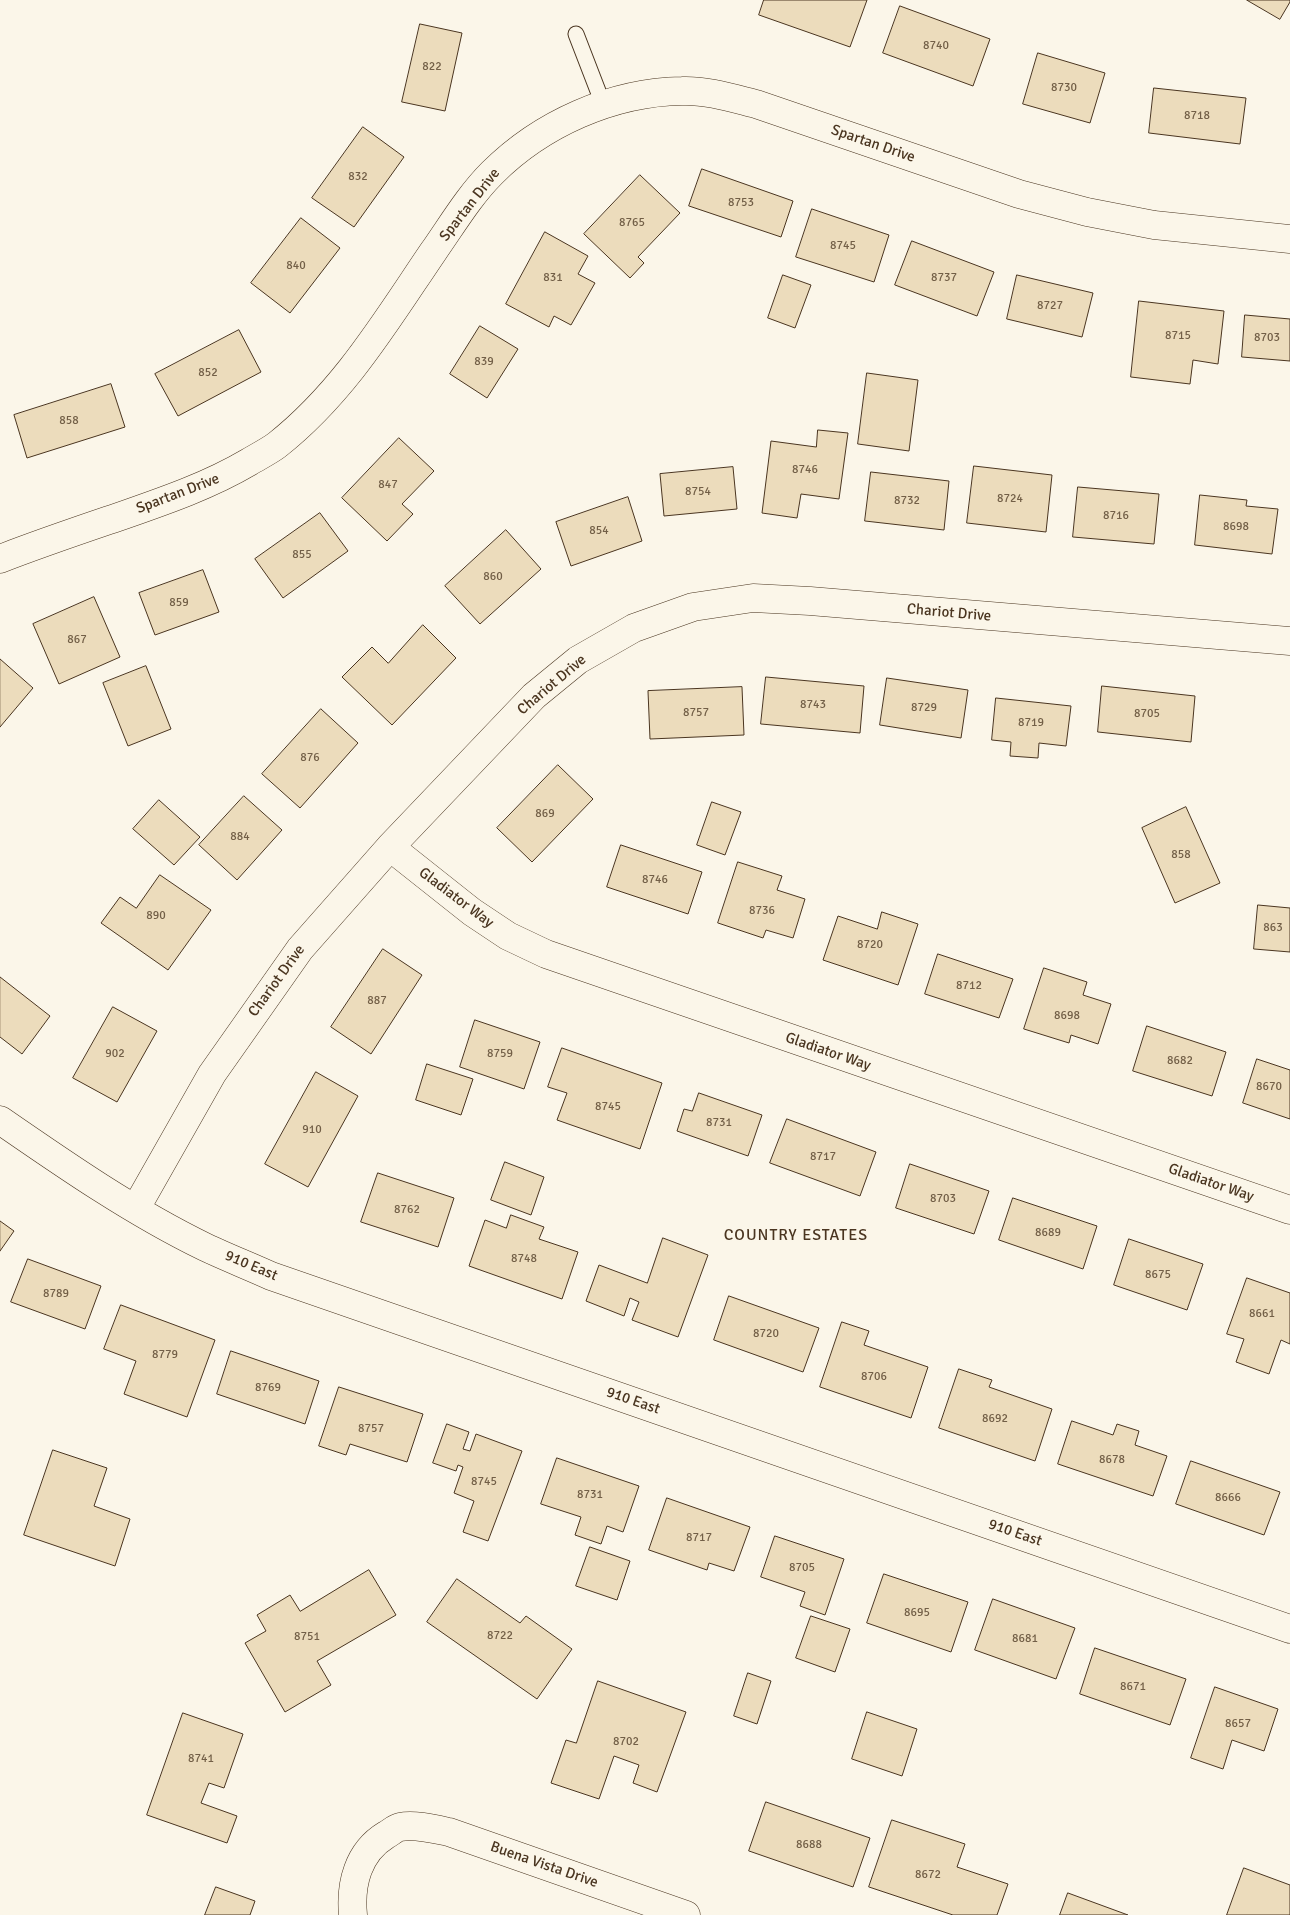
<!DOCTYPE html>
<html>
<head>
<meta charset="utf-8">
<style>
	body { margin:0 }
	canvas { display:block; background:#fbf6e9 }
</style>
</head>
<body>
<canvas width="1290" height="1915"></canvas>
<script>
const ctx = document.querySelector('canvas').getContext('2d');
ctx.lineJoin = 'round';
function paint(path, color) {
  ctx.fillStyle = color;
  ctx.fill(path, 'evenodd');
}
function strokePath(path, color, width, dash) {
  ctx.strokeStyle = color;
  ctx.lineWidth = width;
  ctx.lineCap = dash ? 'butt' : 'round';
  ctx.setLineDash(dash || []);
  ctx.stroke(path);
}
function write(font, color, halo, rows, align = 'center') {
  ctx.font = font + ' Signika,sans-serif';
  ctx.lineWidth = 4;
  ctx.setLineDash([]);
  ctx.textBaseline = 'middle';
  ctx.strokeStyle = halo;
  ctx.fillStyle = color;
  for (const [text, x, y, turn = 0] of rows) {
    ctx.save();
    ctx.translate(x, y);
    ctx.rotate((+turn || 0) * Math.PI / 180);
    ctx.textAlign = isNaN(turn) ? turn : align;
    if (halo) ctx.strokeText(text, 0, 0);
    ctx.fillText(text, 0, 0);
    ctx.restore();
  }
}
const building = new Path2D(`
	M 764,0 L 867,0 L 850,47 L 759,15 Z
	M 1247,0 L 1290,0 L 1290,2 L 1280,19 Z
	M 900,6 L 990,39 L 973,86 L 883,53 Z
	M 420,24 L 462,33 L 445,111 L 402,102 Z
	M 1038,53 L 1105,73 L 1090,123 L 1023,104 Z
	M 1154,88 L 1246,98 L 1240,144 L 1149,133 Z
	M 363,127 L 404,157 L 354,227 L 312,198 Z
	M 702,169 L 793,201 L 781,237 L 689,206 Z
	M 640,175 L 680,213 L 638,257 L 644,263 L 630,278 L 584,234 Z
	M 812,209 L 889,235 L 874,282 L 796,257 Z
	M 301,218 L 340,248 L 290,313 L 251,283 Z
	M 545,232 L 588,256 L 578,274 L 595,283 L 571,325 L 554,316 L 549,327 L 506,304 Z
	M 912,241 L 994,272 L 977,316 L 895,285 Z
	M 783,275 L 811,285 L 795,328 L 768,318 Z
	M 1017,275 L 1093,293 L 1082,337 L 1007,319 Z
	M 1139,301 L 1224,311 L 1218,364 L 1193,360 L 1190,384 L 1131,377 Z
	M 1245,315 L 1290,319 L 1290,361 L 1242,357 Z
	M 480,326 L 518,349 L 487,398 L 450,374 Z
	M 239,330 L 261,372 L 178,416 L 155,374 Z
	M 867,373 L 918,380 L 909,451 L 858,444 Z
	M 111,384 L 125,427 L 27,458 L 14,415 Z
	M 818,430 L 848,433 L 839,499 L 801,494 L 797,518 L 762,513 L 771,441 L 816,447 Z
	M 399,438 L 434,471 L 402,504 L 413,514 L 387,541 L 342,498 Z
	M 974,466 L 1052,475 L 1046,532 L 967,523 Z
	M 733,467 L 737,509 L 664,516 L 660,474 Z
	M 871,472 L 949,481 L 944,530 L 865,521 Z
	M 1078,487 L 1159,494 L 1154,544 L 1073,537 Z
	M 1200,495 L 1247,500 L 1246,506 L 1278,509 L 1272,554 L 1195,545 Z
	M 628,497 L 642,541 L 571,566 L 556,522 Z
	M 320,513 L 348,551 L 283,598 L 255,559 Z
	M 506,530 L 541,569 L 480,624 L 445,586 Z
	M 203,570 L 219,612 L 155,635 L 139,593 Z
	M 94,597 L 120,657 L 59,684 L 33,624 Z
	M 423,625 L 456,658 L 392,725 L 342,677 L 372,647 L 388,663 Z
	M 0,659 L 33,688 L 0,727 Z
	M 146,666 L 171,729 L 128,746 L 103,683 Z
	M 766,677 L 864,686 L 860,733 L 761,724 Z
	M 887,678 L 968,690 L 961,738 L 880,725 Z
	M 1102,686 L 1195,696 L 1191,742 L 1098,732 Z
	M 742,687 L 744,735 L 650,739 L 648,691 Z
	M 996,698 L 1071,706 L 1066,746 L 1039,743 L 1038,758 L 1010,756 L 1011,742 L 992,740 Z
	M 321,709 L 358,743 L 300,808 L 262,774 Z
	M 558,765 L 593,799 L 532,862 L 497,828 Z
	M 244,796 L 282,830 L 237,880 L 199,845 Z
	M 159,800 L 200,837 L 174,865 L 133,829 Z
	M 712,802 L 741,812 L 725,855 L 697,845 Z
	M 1186,807 L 1220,883 L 1175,903 L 1142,828 Z
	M 621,845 L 702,872 L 688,914 L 607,887 Z
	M 738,862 L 782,876 L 777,890 L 805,899 L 793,938 L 766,930 L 763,938 L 718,923 Z
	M 160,875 L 211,910 L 168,970 L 101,923 L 120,897 L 136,908 Z
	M 1258,905 L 1290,908 L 1290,952 L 1254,949 Z
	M 882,912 L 918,924 L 898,985 L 823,960 L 838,916 L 877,929 Z
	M 383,949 L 422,975 L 371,1054 L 331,1027 Z
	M 938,954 L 1013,979 L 999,1018 L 925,994 Z
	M 1044,968 L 1087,982 L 1083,995 L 1111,1004 L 1098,1044 L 1071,1035 L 1069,1043 L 1024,1029 Z
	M 0,977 L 50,1016 L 22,1054 L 0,1037 Z
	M 113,1007 L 157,1031 L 117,1102 L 73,1078 Z
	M 475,1020 L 540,1042 L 524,1089 L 460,1067 Z
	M 1147,1026 L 1226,1052 L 1212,1096 L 1133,1071 Z
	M 562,1048 L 662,1083 L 640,1149 L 557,1120 L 567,1093 L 548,1087 Z
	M 1257,1059 L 1290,1070 L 1290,1119 L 1243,1103 Z
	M 427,1064 L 473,1079 L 461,1115 L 416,1100 Z
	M 316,1072 L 358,1096 L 308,1187 L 265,1164 Z
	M 699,1093 L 762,1115 L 748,1156 L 677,1131 L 684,1109 L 692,1111 Z
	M 787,1119 L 876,1152 L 860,1196 L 770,1163 Z
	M 505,1162 L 544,1177 L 531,1215 L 491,1200 Z
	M 910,1164 L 989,1191 L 974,1234 L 896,1208 Z
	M 378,1173 L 454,1198 L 438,1247 L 361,1222 Z
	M 1013,1198 L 1097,1226 L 1083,1269 L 999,1240 Z
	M 511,1215 L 544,1227 L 539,1239 L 578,1252 L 562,1299 L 469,1266 L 485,1220 L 506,1228 Z
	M 0,1221 L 14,1231 L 0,1251 Z
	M 663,1238 L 708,1255 L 678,1337 L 632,1320 L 639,1302 L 630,1298 L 624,1316 L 586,1301 L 599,1265 L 647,1283 Z
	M 1129,1239 L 1203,1264 L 1187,1310 L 1114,1285 Z
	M 28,1259 L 101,1286 L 85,1329 L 11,1302 Z
	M 1247,1278 L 1290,1293 L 1290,1344 L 1281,1340 L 1269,1374 L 1236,1362 L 1244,1339 L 1227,1334 Z
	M 729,1296 L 819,1328 L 803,1372 L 714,1340 Z
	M 121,1305 L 215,1340 L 187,1417 L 124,1394 L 136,1361 L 104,1349 Z
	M 842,1322 L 869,1331 L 864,1345 L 928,1367 L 911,1418 L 820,1387 Z
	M 231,1351 L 319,1381 L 305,1424 L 217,1394 Z
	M 959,1369 L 992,1380 L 989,1387 L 1052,1409 L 1035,1461 L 939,1428 Z
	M 339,1387 L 423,1414 L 407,1462 L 350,1444 L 346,1455 L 319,1446 Z
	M 1072,1421 L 1113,1435 L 1117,1424 L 1139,1431 L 1135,1445 L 1167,1456 L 1153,1496 L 1058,1464 Z
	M 447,1424 L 469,1432 L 463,1449 L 470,1451 L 476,1434 L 522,1451 L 488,1541 L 463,1532 L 474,1501 L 454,1493 L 463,1467 L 458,1465 L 456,1471 L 433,1463 Z
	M 53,1450 L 107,1468 L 94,1506 L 130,1519 L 115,1566 L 24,1535 Z
	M 557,1458 L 639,1486 L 623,1532 L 607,1526 L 601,1544 L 575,1535 L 581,1517 L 541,1504 Z
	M 1191,1461 L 1280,1492 L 1264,1535 L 1176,1504 Z
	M 667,1498 L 750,1527 L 734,1571 L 709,1563 L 707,1570 L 649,1550 Z
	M 775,1536 L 844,1559 L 825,1615 L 800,1606 L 805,1592 L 761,1577 Z
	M 590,1547 L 630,1561 L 617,1600 L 576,1586 Z
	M 369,1570 L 396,1615 L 317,1661 L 331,1685 L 285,1712 L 245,1643 L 266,1631 L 257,1615 L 290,1595 L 300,1611 Z
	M 884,1574 L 968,1602 L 951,1652 L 867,1623 Z
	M 457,1579 L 520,1623 L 526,1616 L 572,1649 L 537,1699 L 427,1622 Z
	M 993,1599 L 1075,1628 L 1056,1679 L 975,1650 Z
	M 811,1616 L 850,1629 L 835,1672 L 796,1658 Z
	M 1095,1648 L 1186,1679 L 1170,1725 L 1080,1694 Z
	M 748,1673 L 771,1681 L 757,1724 L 734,1716 Z
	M 598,1681 L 686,1712 L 657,1792 L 633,1783 L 639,1765 L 614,1756 L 599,1799 L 551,1783 L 566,1740 L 576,1743 Z
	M 1215,1687 L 1278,1709 L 1264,1751 L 1232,1740 L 1223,1769 L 1191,1758 Z
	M 867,1712 L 917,1729 L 902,1776 L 852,1759 Z
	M 183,1713 L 243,1734 L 224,1788 L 209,1783 L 201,1803 L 237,1816 L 227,1843 L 147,1815 Z
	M 766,1802 L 870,1838 L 853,1887 L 749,1851 Z
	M 892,1820 L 965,1844 L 957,1867 L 1008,1884 L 997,1915 L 953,1915 L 869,1887 Z
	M 1244,1868 L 1290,1885 L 1290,1915 L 1227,1915 Z
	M 216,1887 L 255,1901 L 250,1915 L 205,1915 Z
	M 1068,1893 L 1128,1915 L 1060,1915 Z`);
const lane = new Path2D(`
	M 576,34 L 603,104`);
const street = new Path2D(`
	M 0,559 C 41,543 83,529 124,515 C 167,500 210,485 249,462 C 259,456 269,451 277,445 C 344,392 386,321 433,252 C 452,225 469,196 492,173 C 541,124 612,92 682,91 C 706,90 732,98 756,104 L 1019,194 L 1087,212 L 1154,225 L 1290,239
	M 390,847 L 472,912 L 508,936 L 546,954 L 1290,1210
	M 0,1120 C 65,1165 133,1212 205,1247 C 226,1257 249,1266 271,1276 L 1290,1629
	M 136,1208 L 212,1074 L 300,949 L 390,847 L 534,696 L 578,660 L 634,628 L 693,607 L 753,598 L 810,601 L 1290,641
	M 353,1915 C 350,1884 358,1852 386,1835 C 390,1833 395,1828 400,1827 C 414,1824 435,1829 449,1832 L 686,1915`);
const numberNames = [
	["8740",936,46],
	["822",432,67],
	["8730",1064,88],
	["8718",1197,116],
	["832",358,177],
	["8753",741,203],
	["8765",632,223],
	["8745",843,246],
	["840",296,266],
	["831",553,278],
	["8737",944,278],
	["8727",1050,306],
	["8715",1178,336],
	["8703",1267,338],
	["839",484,362],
	["852",208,373],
	["858",69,421],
	["8746",805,470],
	["847",388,485],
	["8754",698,492],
	["8724",1010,499],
	["8732",907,501],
	["8716",1116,516],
	["8698",1236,527],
	["854",599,531],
	["855",302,555],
	["860",493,577],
	["859",179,603],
	["867",77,640],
	["8743",813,705],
	["8729",924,708],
	["8757",696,713],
	["8705",1147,714],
	["8719",1031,723],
	["876",310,758],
	["869",545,814],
	["884",240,837],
	["858",1181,855],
	["8746",655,880],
	["8736",762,911],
	["890",156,916],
	["863",1273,928],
	["8720",870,945],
	["8712",969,986],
	["887",377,1001],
	["8698",1067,1016],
	["902",115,1054],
	["8759",500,1054],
	["8682",1180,1061],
	["8670",1269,1087],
	["8745",608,1107],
	["8731",719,1123],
	["910",312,1130],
	["8717",823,1157],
	["8703",943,1199],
	["8762",407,1210],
	["8689",1048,1233],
	["8748",524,1259],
	["8675",1158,1275],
	["8789",56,1294],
	["8661",1262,1314],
	["8720",766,1334],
	["8779",165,1355],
	["8706",874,1377],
	["8769",268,1388],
	["8692",995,1419],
	["8757",371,1429],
	["8678",1112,1460],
	["8745",484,1482],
	["8731",590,1495],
	["8666",1228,1498],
	["8717",699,1538],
	["8705",802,1568],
	["8695",917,1613],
	["8722",500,1636],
	["8751",307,1637],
	["8681",1025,1639],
	["8671",1133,1687],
	["8657",1238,1724],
	["8702",626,1742],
	["8741",201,1759],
	["8688",809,1845],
	["8672",928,1875]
];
const streetNames = [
	["Spartan Drive",873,144,19],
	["Spartan Drive",470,205,-52],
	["Spartan Drive",178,494,-21],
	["Chariot Drive",949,613,5],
	["Chariot Drive",552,685,-40],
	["Gladiator Way",456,898,37],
	["Chariot Drive",277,981,-54],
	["Gladiator Way",828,1052,19],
	["Gladiator Way",1211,1183,19],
	["910 East",251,1266,23],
	["910 East",633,1401,19],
	["910 East",1015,1533,19],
	["Buena Vista Drive",544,1865,19]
];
const neighbourhoodNames = [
	["COUNTRY ESTATES",796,1236]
];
paint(building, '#ecdcbc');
strokePath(building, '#4a3520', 1);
strokePath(lane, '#4a3520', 17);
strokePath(street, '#4a3520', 29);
strokePath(lane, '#fbf6e9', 15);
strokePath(street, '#fbf6e9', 28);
write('12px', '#725f47', null, numberNames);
write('15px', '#4a3520', '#fbf6e9', streetNames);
ctx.letterSpacing = '1px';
write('16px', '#4a3520', '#fbf6e9', neighbourhoodNames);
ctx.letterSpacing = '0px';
</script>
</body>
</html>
